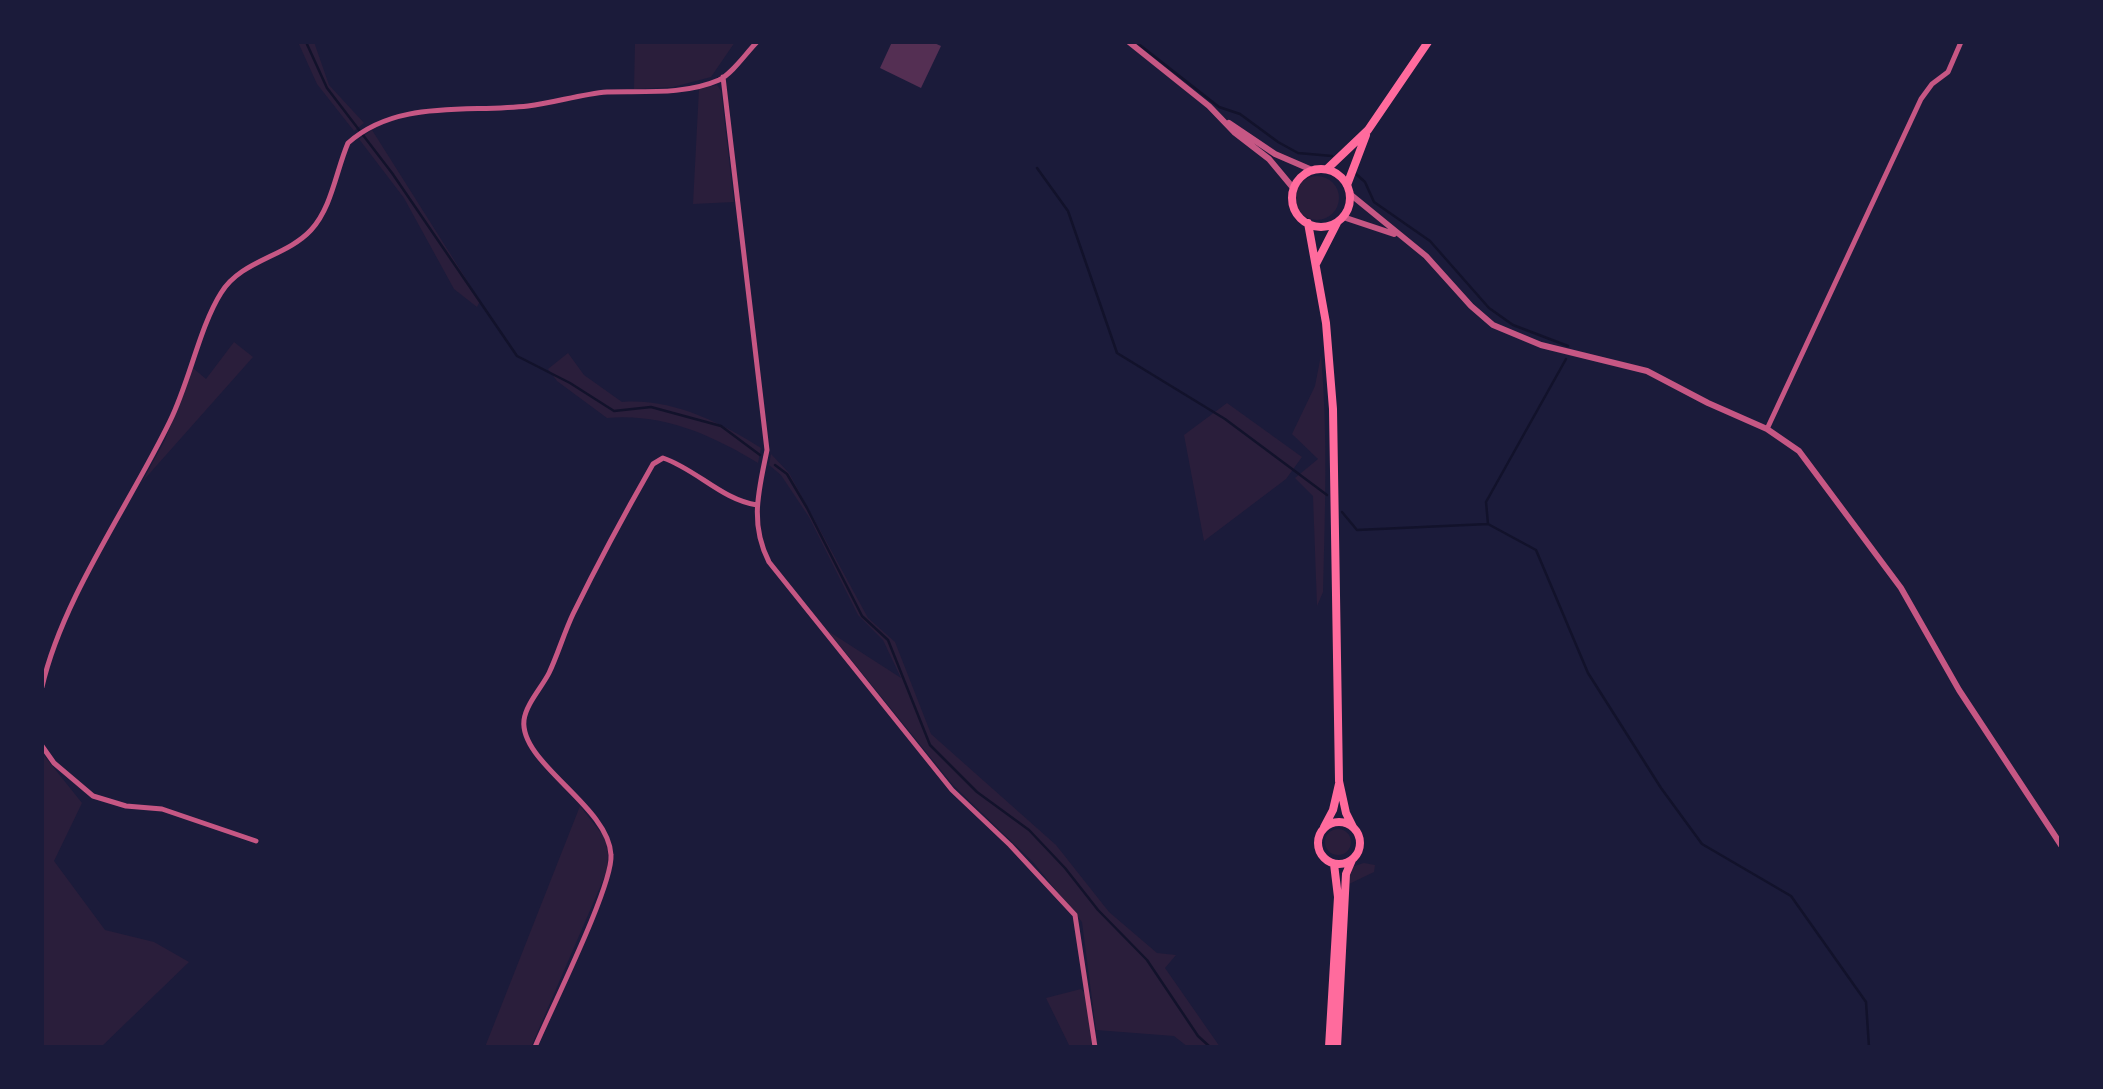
<!DOCTYPE html>
<html>
<head>
<meta charset="utf-8">
<style>
	body { margin:0 }
	#map { position:relative; width:2103px; height:1089px; overflow:hidden; background:#1b1b3a; font-family:"Exo 2",sans-serif }
	canvas { display:block }
	.frame { position:absolute; inset:0; border:44px solid #1b1b3a; pointer-events:none }
</style>
</head>
<body>
<div id="map">
<canvas width="2103" height="1089"></canvas>
<div class="frame"></div>
</div>
<script>
const ctx = document.querySelector('canvas').getContext('2d');
ctx.lineJoin = 'round';
function paint(path, color) {
  ctx.fillStyle = color;
  ctx.fill(path, 'evenodd');
}
function strokePath(path, color, width, dash) {
  ctx.strokeStyle = color;
  ctx.lineWidth = width;
  ctx.lineCap = dash ? 'butt' : 'round';
  ctx.setLineDash(dash || []);
  ctx.stroke(path);
}
const green = new Path2D(`
	M 298,42 L 314,42 L 329,85 L 364,123 L 354,131 L 317,84 Z
	M 635,42 L 735,42 L 711,77 L 673,87 L 634,89 Z
	M 717,85 L 721,91 L 734,202 L 693,204 L 699,89 Z
	M 372,130 L 480,301 L 477,307 L 454,289 L 404,198 L 359,139 Z
	M1295 198a22 22 0 1 1 44 0a22 22 0 1 1-44 0Z
	M 234,342 L 253,357 L 142,482 L 165,440 L 193,368 L 206,379 Z
	M 568,353 L 584,375 L 622,402 C 671,398 720,422 761,448 L 758,463 C 712,435 663,413 607,418 L 557,381 L 548,369 Z
	M 1321,355 C 1328,434 1325,513 1323,592 L 1317,606 L 1313,496 L 1295,478 L 1318,459 L 1292,434 L 1315,386 Z
	M 1227,403 L 1302,457 L 1286,479 L 1204,541 L 1184,435 Z
	M 771,454 L 789,473 L 868,618 L 895,642 L 931,734 L 1056,845 L 1109,912 L 1157,953 L 1176,955 L 1165,968 L 1220,1047 L 1188,1047 L 1174,1036 L 1096,1030 L 1082,922 L 1033,862 L 953,785 L 828,631 L 901,678 L 883,640 L 858,615 L 809,517 L 781,475 L 769,465 Z
	M 42,753 L 82,803 L 54,861 L 105,930 L 154,942 L 189,962 L 101,1047 L 42,1047 Z
	M 580,806 L 605,838 L 608,854 L 607,871 L 531,1047 L 485,1047 Z
	M1325 842a13 13 0 1 1 26 0a13 13 0 1 1-26 0Z
	M 1364,863 L 1375,865 L 1374,872 L 1349,884 L 1350,872 L 1354,866 Z
	M 1081,989 L 1086,994 L 1092,1047 L 1070,1047 L 1046,998 Z`);
const stream = new Path2D(`
	M 306,42 L 327,88 L 392,173 L 517,356 L 570,383 L 614,411 L 651,407 L 721,426 L 760,455
	M 1136,42 L 1219,107 L 1240,114 L 1278,142 L 1298,153 L 1332,156
	M 1037,168 L 1068,211 L 1117,353 L 1225,419 L 1327,495
	M 1355,173 L 1365,182 L 1374,202 L 1430,241 L 1489,308 L 1513,325 L 1568,346
	M 775,465 L 787,474 L 807,508 L 862,616 L 888,640 L 930,745 L 977,792 L 1029,830 L 1065,868 L 1098,910 L 1147,960 L 1198,1036 L 1210,1047
	M 1342,512 L 1357,530 L 1488,524 L 1536,550 L 1588,673 L 1661,788 L 1702,844 L 1791,896 L 1866,1002 L 1869,1047
	M 1488,524 L 1486,502 L 1566,359`);
const building = new Path2D(`
	M 892,42 L 932,42 L 941,46 L 921,88 L 880,68 Z`);
const minor = new Path2D(`
	M 723,77 L 767,450 C 759,490 749,523 769,562 L 952,790 L 1010,845 L 1075,915 L 1095,1047
	M 1767,429 L 1921,99 L 1932,84 L 1948,72 L 1961,42
	M 42,687 C 62,598 130,504 170,421 C 189,383 200,326 221,293 C 241,260 286,257 311,230 C 332,207 336,171 348,143 C 397,99 467,113 528,106 C 554,103 581,94 607,92 C 643,91 685,95 719,80 C 733,73 746,53 757,42
	M 42,746 L 54,763 L 93,796 L 126,806 L 162,809 L 256,841
	M 535,1047 C 550,1011 613,886 611,855 C 609,806 519,763 524,720 C 526,704 542,687 549,673 C 558,654 564,633 573,614 C 598,563 625,513 653,464 L 663,458 C 696,469 722,500 757,505`);
const tertiary = new Path2D(`
	M 1129,42 L 1209,106 L 1234,132 L 1269,159 L 1294,189
	M 1229,123 L 1275,154 L 1312,170
	M 1350,194 L 1426,256 L 1471,306 L 1493,325 L 1541,345 L 1647,371 L 1708,403 L 1767,429 L 1799,451 L 1901,588 L 1959,690 L 2061,845
	M 1343,217 L 1394,234`);
const primary = new Path2D(`
	M 1327,169 L 1368,130 L 1428,42
	M1292 198a29 29 0 1 1 58 0a29 29 0 1 1-58 0Z
	M 1347,185 L 1366,135
	M 1308,223 L 1326,323 L 1333,409 L 1339,781 L 1346,813 L 1353,827
	M 1316,264 L 1337,223
	M1318 843a21 21 0 1 1 42 0a21 21 0 1 1-42 0Z
	M 1324,827 L 1333,810 L 1339,784
	M 1329,1047 L 1338,897 L 1334,864
	M 1337,1047 L 1346,874 L 1352,860`);
paint(green, '#2a1e3b');
strokePath(stream, '#12122b', 2.5);
paint(building, '#542f53');
strokePath(minor, '#c65784', 5);
strokePath(tertiary, '#c65784', 6);
strokePath(primary, '#ff6b9d', 8);
</script>
</body>
</html>
